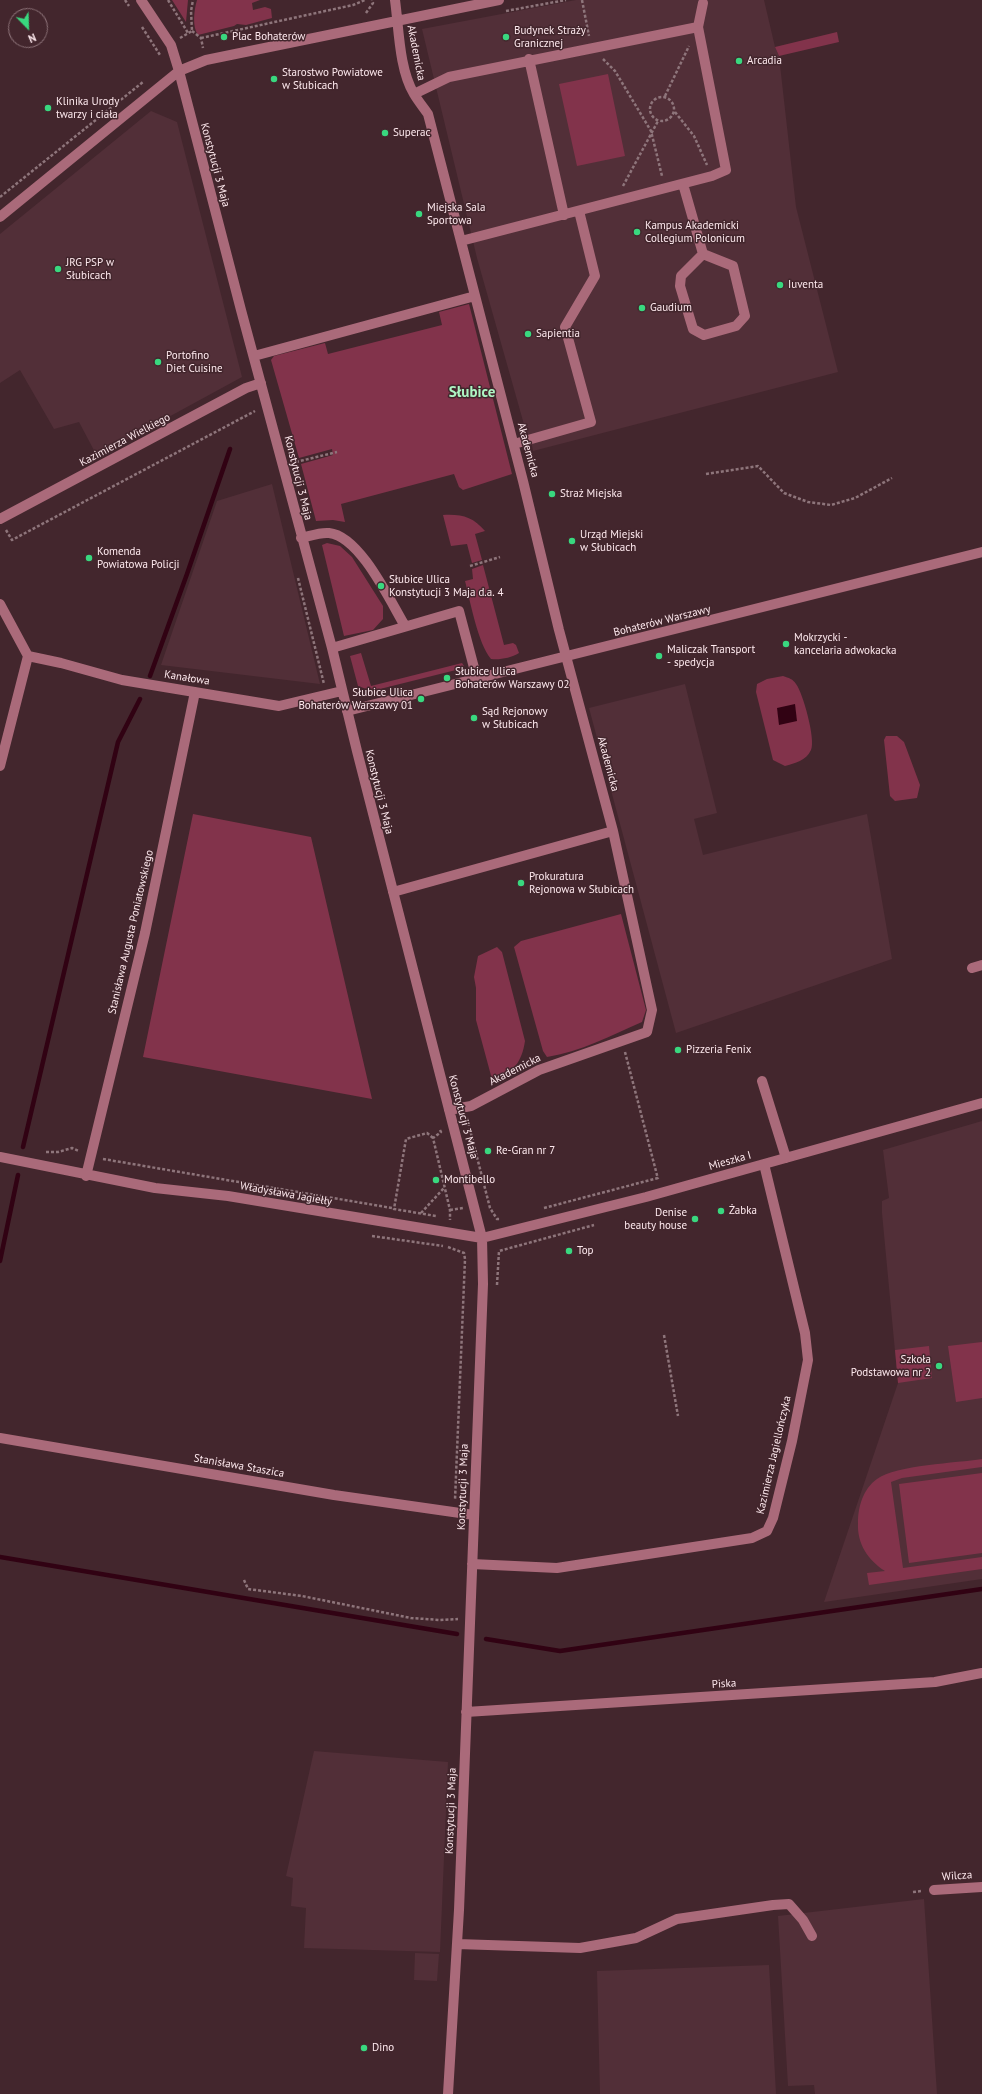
<!DOCTYPE html>
<html>
<head>
<meta charset="utf-8">
<style>
	body { margin:0 }
	#map { position:relative; width:982px; height:2094px; overflow:hidden; background:#43262d; font-family:"PT Sans",sans-serif }
	canvas { display:block }
	.north { position:absolute; left:8px; top:8px; width:40px; height:40px; box-sizing:border-box; background:#43262d; border:1px solid #8e747a; border-radius:50%; rotate:157deg; font-size:11px; font-weight:700; line-height:16px; text-align:center; color:#fee9ee }
	.north::after { content:''; display:block; margin:auto; width:14px; height:18px; background:#39d87f; clip-path:polygon(50% 0,100% 100%,50% 72%,0 100%) }
</style>
</head>
<body>
<div id="map">
<canvas width="982" height="2094"></canvas>
<div class="north">N</div>
</div>
<script>
const ctx = document.querySelector('canvas').getContext('2d');
ctx.lineJoin = 'round';
function paint(path, color) {
  ctx.fillStyle = color;
  ctx.fill(path, 'evenodd');
}
function strokePath(path, color, width, dash) {
  ctx.strokeStyle = color;
  ctx.lineWidth = width;
  ctx.lineCap = dash ? 'butt' : 'round';
  ctx.setLineDash(dash || []);
  ctx.stroke(path);
}
function write(font, color, halo, rows, align = 'center') {
  ctx.font = font + ' "PT Sans",sans-serif';
  ctx.lineWidth = 3;
  ctx.setLineDash([]);
  ctx.textBaseline = 'middle';
  ctx.strokeStyle = halo;
  ctx.fillStyle = color;
  for (const [text, x, y, turn = 0] of rows) {
    ctx.save();
    ctx.translate(x, y);
    ctx.rotate((+turn || 0) * Math.PI / 180);
    ctx.textAlign = isNaN(turn) ? turn : align;
    if (halo) ctx.strokeText(text, 0, 0);
    ctx.fillText(text, 0, 0);
    ctx.restore();
  }
}
const built = new Path2D(`
	M 576,0 L 764,0 L 775,47 L 779,56 L 796,207 L 838,372 L 533,451 L 531,440 L 525,428 L 477,258 L 422,29 Z
	M 151,111 L 177,122 L 242,377 L 97,456 L 79,422 L 54,429 L 20,370 L 0,383 L 0,234 Z
	M 272,484 L 320,684 L 161,665 L 217,501 Z
	M 685,684 L 717,813 L 694,819 L 703,855 L 867,814 L 892,959 L 676,1033 L 589,708 Z
	M 982,1121 L 982,1579 L 824,1602 L 898,1383 L 882,1213 L 882,1201 L 889,1198 L 883,1150 Z
	M 314,1751 L 448,1762 L 440,1952 L 304,1948 L 306,1908 L 291,1906 L 293,1878 L 286,1876 Z
	M 924,1899 L 937,2094 L 815,2094 L 814,2085 L 788,2086 L 778,1916 Z
	M 415,1953 L 439,1954 L 437,1981 L 414,1980 Z
	M 769,1965 L 776,2094 L 600,2094 L 597,1971 Z`);
const green = new Path2D(`
	M 172,0 L 188,0 L 186,22 Z
	M 197,0 L 260,0 L 252,3 L 253,10 L 265,7 L 271,9 L 272,18 L 246,25 L 237,24 L 234,26 L 198,35 C 192,27 194,10 197,0 Z
	M 837,32 L 839,42 L 779,56 L 775,47 Z
	M 608,74 L 625,156 L 577,166 L 559,84 Z
	M 469,304 L 512,474 L 463,490 L 459,487 L 454,474 L 341,504 L 345,522 L 333,520 L 316,521 L 301,464 L 333,455 L 332,449 L 299,458 L 271,360 L 274,356 L 325,343 L 328,354 L 442,325 L 439,312 Z
	M 443,515 C 462,514 473,517 485,531 L 475,534 L 482,560 L 472,563 L 467,544 L 451,546 Z
	M 327,543 L 340,546 L 352,557 L 383,606 L 383,619 L 373,630 L 344,636 L 322,545 Z
	M 483,565 L 504,645 L 513,643 L 516,645 L 519,653 C 511,658 500,660 491,659 C 478,644 470,600 465,581 L 473,579 L 472,569 Z
	M 361,653 L 371,686 L 462,663 L 464,666 L 460,669 L 372,691 L 358,686 L 350,656 Z
	M 783,676 C 789,678 793,679 796,684 C 803,693 816,740 811,750 C 806,761 795,763 785,766 L 773,760 L 756,692 L 757,684 L 767,679 Z
	M 886,736 L 897,736 L 904,742 L 920,785 L 917,798 L 895,801 L 890,796 L 884,740 Z
	M 193,814 L 311,837 L 372,1099 L 143,1057 Z
	M 621,914 L 646,1010 L 642,1022 C 612,1035 580,1052 547,1057 L 543,1051 L 514,947 L 521,941 Z
	M 497,947 L 502,952 L 525,1041 C 522,1062 512,1074 493,1083 L 476,1020 L 476,988 L 474,977 L 478,956 Z
	M 982,1342 L 982,1398 L 956,1402 L 948,1346 Z
	M 929,1346 L 932,1378 L 898,1383 L 895,1350 Z
	M 982,1459 L 982,1467 L 902,1478 L 891,1482 L 903,1568 L 982,1557 L 982,1569 L 869,1585 L 867,1573 L 885,1571 C 868,1560 857,1544 858,1523 C 858,1507 863,1489 877,1479 C 896,1465 957,1463 982,1459 Z
	M 982,1473 L 982,1553 L 909,1563 L 899,1484 Z`);
const water = new Path2D(`
	M 795,704 L 797,721 L 779,725 L 777,708 Z`);
const stream = new Path2D(`
	M 150,676 L 187,574 L 230,449
	M 23,1147 L 118,742 L 140,699
	M 0,1261 L 18,1175
	M 0,1557 L 457,1634
	M 486,1639 L 560,1651 L 982,1589`);
const path = new Path2D(`
	M 125,0 L 129,6
	M 168,0 L 188,33
	M 582,0 L 589,36
	M 506,11 L 566,0
	M 366,13 L 373,3 L 372,0
	M 142,27 L 160,55
	M 192,31 L 201,38 L 203,48
	M 180,38 L 192,31 L 191,11 L 193,0
	M 201,38 L 353,5 L 365,0
	M 603,59 L 615,71 L 651,131 L 662,176
	M 665,96 L 689,46
	M650 109a12 12 0 1 1 24 0a12 12 0 1 1-24 0Z
	M 675,112 L 694,136 L 707,165
	M 623,186 L 658,121
	M 0,197 L 143,82
	M 296,462 L 337,452
	M 706,474 L 758,466 L 784,493 L 808,502 L 831,505 L 855,498 L 892,478
	M 6,530 L 12,540 L 255,411
	M 470,566 L 500,557
	M 298,578 L 324,684
	M 625,1052 L 658,1179
	M 467,1118 L 490,1208 L 497,1219 L 501,1219
	M 440,1130 L 441,1132 L 433,1138 L 450,1210 L 450,1220
	M 433,1138 L 427,1133 L 406,1139 L 394,1209 L 436,1216
	M 46,1152 L 58,1152 L 72,1148 L 79,1151
	M 103,1159 L 392,1208
	M 544,1208 L 658,1178
	M 450,1210 L 463,1208
	M 421,1213 L 444,1188
	M 372,1236 L 443,1246
	M 448,1247 L 464,1253 L 465,1259 L 455,1500
	M 497,1285 L 499,1251 L 594,1225
	M 664,1335 L 678,1416
	M 244,1580 L 248,1589 L 302,1596 L 411,1618 L 440,1620 L 458,1619
	M 913,1892 L 922,1891`);
const minor = new Path2D(`
	M 141,0 L 171,45 L 179,71 L 241,310 L 332,648 L 357,751 L 482,1238 L 483,1284 L 459,1910 L 448,2094
	M 395,0 C 399,29 399,69 414,94 C 418,101 424,108 428,114 L 523,481 L 559,630 L 613,831 L 652,1010 L 647,1032 L 539,1070 L 471,1106 L 449,1110
	M 529,59 L 564,215
	M 414,94 L 449,77 L 698,27
	M 683,184 L 703,254 L 681,276 L 680,286 L 693,329 L 704,335 L 736,326 L 745,316 L 733,266 L 703,254
	M 0,217 L 179,71 L 206,60 L 499,0
	M 461,241 L 712,176 L 726,170 L 698,27 L 703,3
	M 254,356 L 475,296
	M 514,444 L 591,422 L 565,327 L 595,276 L 579,211
	M 0,519 L 246,388 L 261,383
	M 301,538 C 310,536 320,532 329,533 C 360,536 390,601 405,626
	M 0,604 L 28,656
	M 332,648 L 459,611 L 477,679
	M 28,656 L 61,663 L 122,680 L 279,706 L 342,691
	M 347,711 L 982,552
	M 0,766 L 28,656
	M 393,892 L 613,831
	M 972,968 L 982,965
	M 762,1081 L 786,1158
	M 0,1157 L 155,1188 L 228,1196 L 482,1238 L 646,1197 L 982,1103
	M 86,1176 L 145,933 L 195,692
	M 0,1438 L 334,1495 L 474,1515
	M 472,1564 L 557,1568 L 752,1538 L 767,1531 L 773,1518 L 792,1441 L 808,1360 L 805,1333 L 764,1164
	M 466,1712 L 935,1682 L 982,1673
	M 934,1890 L 982,1887
	M 457,1944 L 580,1948 L 636,1938 L 677,1919 L 773,1905 L 789,1904 L 803,1920 L 812,1936`);
const markers = [
	[224,37,4,"#39d87f"],
	[506,37,4,"#39d87f"],
	[739,61,4,"#39d87f"],
	[274,79,4,"#39d87f"],
	[48,108,4,"#39d87f"],
	[385,133,4,"#39d87f"],
	[419,214,4,"#39d87f"],
	[637,232,4,"#39d87f"],
	[58,269,4,"#39d87f"],
	[780,285,4,"#39d87f"],
	[642,308,4,"#39d87f"],
	[528,334,4,"#39d87f"],
	[158,362,4,"#39d87f"],
	[552,494,4,"#39d87f"],
	[572,541,4,"#39d87f"],
	[89,558,4,"#39d87f"],
	[381,586,4,"#39d87f"],
	[786,644,4,"#39d87f"],
	[659,656,4,"#39d87f"],
	[447,678,4,"#39d87f"],
	[421,699,4,"#39d87f"],
	[474,718,4,"#39d87f"],
	[521,883,4,"#39d87f"],
	[678,1050,4,"#39d87f"],
	[488,1151,4,"#39d87f"],
	[436,1180,4,"#39d87f"],
	[721,1211,4,"#39d87f"],
	[695,1219,4,"#39d87f"],
	[569,1251,4,"#39d87f"],
	[939,1366,4,"#39d87f"],
	[364,2048,4,"#39d87f"]
];
const poiNames = [
	["Budynek Straży",514,31],
	["Granicznej",514,44],
	["Plac Bohaterów",232,37],
	["Arcadia",747,61],
	["Starostwo Powiatowe",282,73],
	["w Słubicach",282,86],
	["Klinika Urody",56,102],
	["twarzy i ciała",56,115],
	["Superac",393,133],
	["Miejska Sala",427,208],
	["Sportowa",427,221],
	["Kampus Akademicki",645,226],
	["Collegium Polonicum",645,239],
	["JRG PSP w",66,263],
	["Słubicach",66,276],
	["Iuventa",788,285],
	["Gaudium",650,308],
	["Sapientia",536,334],
	["Portofino",166,356],
	["Diet Cuisine",166,369],
	["Straż Miejska",560,494],
	["Urząd Miejski",580,535],
	["w Słubicach",580,548],
	["Komenda",97,552],
	["Powiatowa Policji",97,565],
	["Słubice Ulica",389,580],
	["Konstytucji 3 Maja d.a. 4",389,593],
	["Mokrzycki -",794,638],
	["kancelaria adwokacka",794,651],
	["Maliczak Transport",667,650],
	["- spedycja",667,663],
	["Słubice Ulica",455,672],
	["Bohaterów Warszawy 02",455,685],
	["Słubice Ulica",413,693,"right"],
	["Bohaterów Warszawy 01",413,706,"right"],
	["Sąd Rejonowy",482,712],
	["w Słubicach",482,725],
	["Prokuratura",529,877],
	["Rejonowa w Słubicach",529,890],
	["Pizzeria Fenix",686,1050],
	["Re-Gran nr 7",496,1151],
	["Montibello",444,1180],
	["Żabka",729,1211],
	["Denise",687,1213,"right"],
	["beauty house",687,1226,"right"],
	["Top",577,1251],
	["Szkoła",931,1360,"right"],
	["Podstawowa nr 2",931,1373,"right"],
	["Dino",372,2048]
];
const streetNames = [
	["Akademicka",416,53,79],
	["Konstytucji 3 Maja",215,165,75],
	["Kazimierza Wielkiego",125,440,-28],
	["Akademicka",528,450,75],
	["Konstytucji 3 Maja",298,478,76],
	["Bohaterów Warszawy",662,621,-14],
	["Kanałowa",187,678,9],
	["Akademicka",608,764,75],
	["Konstytucji 3 Maja",379,792,76],
	["Stanisława Augusta Poniatowskiego",131,932,-77],
	["Akademicka",515,1070,-27],
	["Konstytucji 3 Maja",463,1117,75],
	["Mieszka I",730,1161,-16],
	["Władysława Jagiełły",286,1194,10],
	["Kazimierza Jagiellończyka",774,1455,-77],
	["Stanisława Staszica",239,1466,10],
	["Konstytucji 3 Maja",463,1487,-88],
	["Piska",724,1684,-4],
	["Konstytucji 3 Maja",451,1811,-88],
	["Wilcza",957,1876,-4]
];
const districtNames = [
	["Słubice",472,393]
];
paint(built, '#522f38');
paint(green, '#82334b');
paint(water, '#310213');
strokePath(stream, '#310213', 4.5);
strokePath(path, '#8e757b', 2.5, [3, 2]);
strokePath(minor, '#aa6a7a', 10);
for (const [x, y, r, color] of markers) {
  const dot = new Path2D();
  dot.arc(x, y, r, 0, 2 * Math.PI);
  ctx.fillStyle = color;
  ctx.fill(dot);
  strokePath(dot, '#43262d', 1.5);
}
write('11px', '#fee9ee', '#43262d', poiNames, 'left');
write('11px', '#fee9ee', '#43262d', streetNames);
write('bold 15px', '#aef7c4', '#43262d', districtNames);
</script>
</body>
</html>
